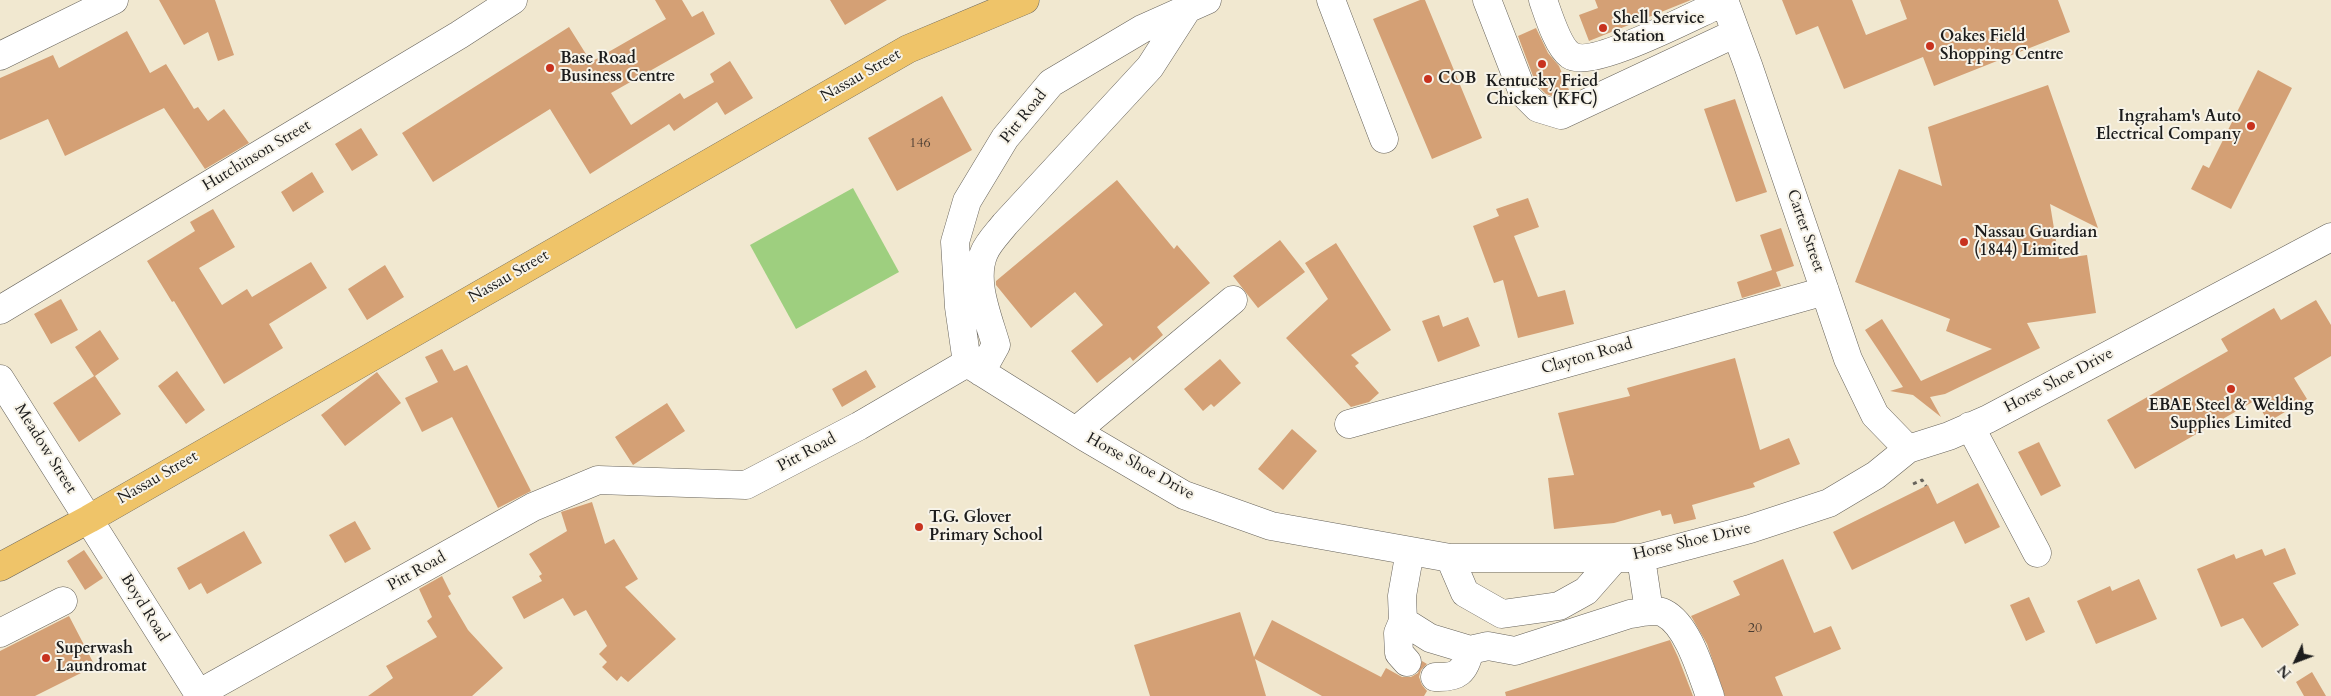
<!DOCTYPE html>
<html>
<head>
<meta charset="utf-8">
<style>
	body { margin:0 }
	#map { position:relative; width:2331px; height:696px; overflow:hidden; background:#f1e8d0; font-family:Cardo,serif }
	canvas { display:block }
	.north { position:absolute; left:2271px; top:636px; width:50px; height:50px; -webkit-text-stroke:4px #f7f3e8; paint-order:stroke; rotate:227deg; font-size:14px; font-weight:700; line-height:20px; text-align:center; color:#1c1c1c }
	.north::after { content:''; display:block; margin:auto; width:18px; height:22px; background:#1c1c1c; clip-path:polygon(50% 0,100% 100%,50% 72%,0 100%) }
</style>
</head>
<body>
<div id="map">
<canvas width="2331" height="696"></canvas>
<div class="north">N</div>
</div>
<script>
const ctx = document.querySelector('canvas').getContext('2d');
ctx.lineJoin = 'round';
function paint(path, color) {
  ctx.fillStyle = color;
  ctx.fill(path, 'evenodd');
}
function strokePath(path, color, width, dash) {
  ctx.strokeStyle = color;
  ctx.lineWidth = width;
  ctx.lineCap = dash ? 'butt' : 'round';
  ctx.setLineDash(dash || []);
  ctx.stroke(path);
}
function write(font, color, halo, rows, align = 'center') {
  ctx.font = font + ' Cardo,serif';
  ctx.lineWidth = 4;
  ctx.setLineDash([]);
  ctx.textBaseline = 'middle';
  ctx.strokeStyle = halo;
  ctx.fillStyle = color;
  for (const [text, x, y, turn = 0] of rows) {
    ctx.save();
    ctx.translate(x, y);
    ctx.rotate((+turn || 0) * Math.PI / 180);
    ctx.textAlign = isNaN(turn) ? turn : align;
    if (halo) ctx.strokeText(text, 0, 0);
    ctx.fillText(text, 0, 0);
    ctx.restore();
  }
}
const green = new Path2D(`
	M 853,188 L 899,272 L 796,329 L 750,245 Z`);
const building = new Path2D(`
	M 159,0 L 215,0 L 234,55 L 218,61 L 208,32 L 184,45 Z
	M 655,0 L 682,0 L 692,17 L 703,11 L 715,34 L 611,93 L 631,125 L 680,93 L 684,99 L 714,82 L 710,74 L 730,61 L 753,98 L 725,115 L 717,102 L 674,131 L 669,124 L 590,174 L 550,109 L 433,182 L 402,133 L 569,27 L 591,62 L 666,19 Z
	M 830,0 L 887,0 L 845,25 Z
	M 1420,0 L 1425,0 L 1482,138 L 1432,159 L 1373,19 Z
	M 1595,0 L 1691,0 L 1589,41 L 1579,15 L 1598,8 Z
	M 1782,0 L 1852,0 L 1866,35 L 1907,19 L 1900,0 L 2058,0 L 2070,32 L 1934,86 L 1923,57 L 1844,89 L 1818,26 L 1796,35 Z
	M 1536,28 L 1548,53 L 1559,66 L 1569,90 L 1554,97 L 1546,94 L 1536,84 L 1518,36 Z
	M 127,31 L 150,73 L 166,64 L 194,109 L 198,107 L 208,121 L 224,109 L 249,143 L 205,169 L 164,108 L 65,156 L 48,119 L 0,140 L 0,78 L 53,55 L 59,68 Z
	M 2258,70 L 2292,88 L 2231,209 L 2191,189 L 2203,165 L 2209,168 Z
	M 2048,85 L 2098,228 L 2050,204 L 2059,259 L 2087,255 L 2096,313 L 2027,323 L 2040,348 L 1945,394 L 1930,397 L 1941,417 L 1913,395 L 1890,391 L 1903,387 L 1865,330 L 1882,319 L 1921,381 L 1992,349 L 1946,331 L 1950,319 L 1855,282 L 1899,169 L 1942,186 L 1928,127 Z
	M 942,96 L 972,150 L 897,191 L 868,138 Z
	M 1735,99 L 1767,192 L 1736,202 L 1704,109 Z
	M 361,128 L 378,155 L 352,171 L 335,144 Z
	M 312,172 L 324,192 L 293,212 L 281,192 Z
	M 1117,180 L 1174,249 L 1177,245 L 1210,283 L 1157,327 L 1163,335 L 1133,361 L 1130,357 L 1097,383 L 1071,351 L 1103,325 L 1075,292 L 1031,328 L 996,285 L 996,281 Z
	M 1528,198 L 1539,227 L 1514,236 L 1538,297 L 1565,290 L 1574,324 L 1518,338 L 1503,280 L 1494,283 L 1473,226 L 1499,216 L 1496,209 Z
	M 213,209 L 235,247 L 199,268 L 222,305 L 247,289 L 252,297 L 311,262 L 327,288 L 269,324 L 283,348 L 224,384 L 174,301 L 172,302 L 147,261 L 195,231 L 190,222 Z
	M 1781,228 L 1794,266 L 1776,272 L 1781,286 L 1742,298 L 1737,282 L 1772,270 L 1760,235 Z
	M 1280,240 L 1305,272 L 1258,308 L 1233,276 Z
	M 1336,243 L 1391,330 L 1351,355 L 1359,363 L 1355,366 L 1379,393 L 1369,402 L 1351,407 L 1286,338 L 1328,299 L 1305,263 Z
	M 385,265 L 404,297 L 367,320 L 348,289 Z
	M 61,299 L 78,330 L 51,344 L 34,314 Z
	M 2316,300 L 2331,325 L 2331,356 L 2294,378 L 2307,399 L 2268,422 L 2256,400 L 2135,469 L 2107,420 L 2228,351 L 2221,339 L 2274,308 L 2281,320 Z
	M 1439,315 L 1443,327 L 1468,317 L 1480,346 L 1438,362 L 1422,321 Z
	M 100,330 L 119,359 L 95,376 L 121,414 L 79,442 L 53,403 L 94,376 L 75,347 Z
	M 442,349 L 454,371 L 467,365 L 531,491 L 498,508 L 452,417 L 422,432 L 405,398 L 438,382 L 425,357 Z
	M 1735,358 L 1760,450 L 1789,438 L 1800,464 L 1753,483 L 1755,487 L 1692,505 L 1696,519 L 1674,524 L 1671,514 L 1662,516 L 1660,510 L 1614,523 L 1554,529 L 1548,478 L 1574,475 L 1558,413 L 1630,396 L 1627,388 Z
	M 1220,359 L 1241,383 L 1214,407 L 1211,404 L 1203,411 L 1184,389 Z
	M 866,370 L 876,387 L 842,407 L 832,389 Z
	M 177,371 L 205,410 L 186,424 L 158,386 Z
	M 377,372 L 401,403 L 345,446 L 321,415 Z
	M 667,403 L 685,431 L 633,465 L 615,437 Z
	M 1292,429 L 1317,451 L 1283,490 L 1258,469 Z
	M 2039,442 L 2061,486 L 2041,496 L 2018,452 Z
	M 1978,483 L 2000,527 L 1965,544 L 1954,521 L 1852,570 L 1833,532 L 1928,485 L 1937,504 Z
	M 592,502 L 605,544 L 614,539 L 638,579 L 625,587 L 676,639 L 628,682 L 621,676 L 617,681 L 602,667 L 607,662 L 599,654 L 607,646 L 586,610 L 574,616 L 563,598 L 524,619 L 512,597 L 542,581 L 539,576 L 542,574 L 529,554 L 567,531 L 561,512 Z
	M 355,521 L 371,549 L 345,563 L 329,535 Z
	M 244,531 L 262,563 L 207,594 L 201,583 L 189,590 L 177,568 Z
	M 2285,548 L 2296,574 L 2273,583 L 2299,625 L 2262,648 L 2243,618 L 2221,627 L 2197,569 L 2234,554 L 2236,559 L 2262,549 L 2265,556 Z
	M 84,550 L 103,578 L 85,590 L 67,561 Z
	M 1783,559 L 1814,633 L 1831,626 L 1841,649 L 1775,677 L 1783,696 L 1725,696 L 1707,644 L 1691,616 L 1740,595 L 1733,581 Z
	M 442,576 L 451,594 L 448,596 L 468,630 L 503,668 L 472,696 L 368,696 L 393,678 L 386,666 L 437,637 L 427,621 L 432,617 L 419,589 Z
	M 2139,579 L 2157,619 L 2096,644 L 2077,601 L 2110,586 L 2112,591 Z
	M 2029,597 L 2045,632 L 2026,641 L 2010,605 Z
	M 1240,612 L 1254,657 L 1272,620 L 1381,677 L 1386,668 L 1402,677 L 1411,677 L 1418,673 L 1422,661 L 1427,664 L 1421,670 L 1419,677 L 1422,685 L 1427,691 L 1424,696 L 1322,696 L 1255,659 L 1266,696 L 1150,696 L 1134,645 Z
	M 69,616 L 95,666 L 35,696 L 0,696 L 0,651 Z
	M 1670,640 L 1678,657 L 1693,696 L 1506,696 L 1505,692 Z
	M 2312,672 L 2326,696 L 2304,696 L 2296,682 Z`);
const path = new Path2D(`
	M 1913,484 L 1922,480 L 1926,486`);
const minor = new Path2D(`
	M 1331,0 L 1384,139
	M 1487,0 L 1523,93 L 1538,108 L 1561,115 L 1736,33
	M 1543,0 C 1548,14 1558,47 1570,55 C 1592,70 1698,13 1724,2
	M 1724,0 L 1748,65 L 1848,359 L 1875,415 L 1908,449
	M 0,56 L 114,0
	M 0,310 L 459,35 L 513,0
	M 967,363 L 1085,437 L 1184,495 L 1271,526 L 1450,558 L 1641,558 L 1750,529 L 1829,503 L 1876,475 L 1908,449 L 1949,436 L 1988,419 L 2331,237
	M 967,363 L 959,307 L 955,242 L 967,201 L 1005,138 L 1051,83 L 1142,29 L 1207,0
	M 981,372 L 996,345 C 988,317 972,281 984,253 C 988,243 998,233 1005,224 L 1150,67 L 1188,8
	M 0,379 L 200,696
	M 1349,424 L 1825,291
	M 1970,426 L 2037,553
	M 1076,431 L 1233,300
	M 1450,558 L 1465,593 L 1502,614 L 1559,606 L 1586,591 L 1615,558
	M 1641,558 L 1649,611
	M 1403,621 L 1430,638 L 1470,650 L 1488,646 L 1515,651 L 1630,614 C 1640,613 1654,608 1664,613 C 1688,625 1701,672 1710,696
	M 0,633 L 63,601
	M 1407,662 L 1399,653 L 1398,633 L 1403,621 L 1402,596 L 1410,551
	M 1435,677 C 1459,678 1464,672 1470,650
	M 198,694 L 533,507 L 598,480 L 746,485 L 859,426 L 967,363`);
const major = new Path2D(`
	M 0,567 L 89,519 L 908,49 L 1025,0`);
const markers = [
	[1603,28,5,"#c8321e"],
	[1930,46,5,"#c8321e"],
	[1542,64,5,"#c8321e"],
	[550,68,5,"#c8321e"],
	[1428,79,5,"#c8321e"],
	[2251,126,5,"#c8321e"],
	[1964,242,5,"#c8321e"],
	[2231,389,5,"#c8321e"],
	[919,527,5,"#c8321e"],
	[46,658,5,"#c8321e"]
];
const numberNames = [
	["146",920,144],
	["20",1755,629]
];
const poiNames = [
	["Shell Service",1613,19],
	["Station",1613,37],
	["Oakes Field",1940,37],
	["Shopping Centre",1940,55],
	["Base Road",560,59],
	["Business Centre",560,77],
	["COB",1438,79],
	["Kentucky Fried",1542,82,"center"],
	["Chicken (KFC)",1542,100,"center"],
	["Ingraham's Auto",2241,117,"right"],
	["Electrical Company",2241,135,"right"],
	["Nassau Guardian",1974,233],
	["(1844) Limited",1974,251],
	["EBAE Steel & Welding",2231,406,"center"],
	["Supplies Limited",2231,424,"center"],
	["T.G. Glover",929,518],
	["Primary School",929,536],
	["Superwash",56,649],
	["Laundromat",56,667]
];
const streetNames = [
	["Nassau Street",861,76,-30],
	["Pitt Road",1024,117,-51],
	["Hutchinson Street",257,156,-31],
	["Carter Street",1805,231,71],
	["Nassau Street",509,277,-30],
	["Clayton Road",1587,357,-16],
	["Horse Shoe Drive",2059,381,-28],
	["Meadow Street",45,449,58],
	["Pitt Road",807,453,-28],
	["Horse Shoe Drive",1140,467,29],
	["Nassau Street",158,478,-30],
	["Horse Shoe Drive",1692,542,-13],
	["Pitt Road",417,572,-29],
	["Boyd Road",144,608,58]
];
paint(green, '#9ecf7f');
paint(building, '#d4a075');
strokePath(minor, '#67635b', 29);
strokePath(major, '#67635b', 29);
strokePath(path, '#67635b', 3, [4, 4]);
strokePath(minor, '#fff', 28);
strokePath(major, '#efc469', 28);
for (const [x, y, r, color] of markers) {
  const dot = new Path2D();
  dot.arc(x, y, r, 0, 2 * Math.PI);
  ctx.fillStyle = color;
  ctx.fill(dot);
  strokePath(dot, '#f7f3e8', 2);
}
write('14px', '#4a3d32', null, numberNames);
write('bold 16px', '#1c1c1c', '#f7f3e8', poiNames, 'left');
write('16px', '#1c1c1c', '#f7f3e8', streetNames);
</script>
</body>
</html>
